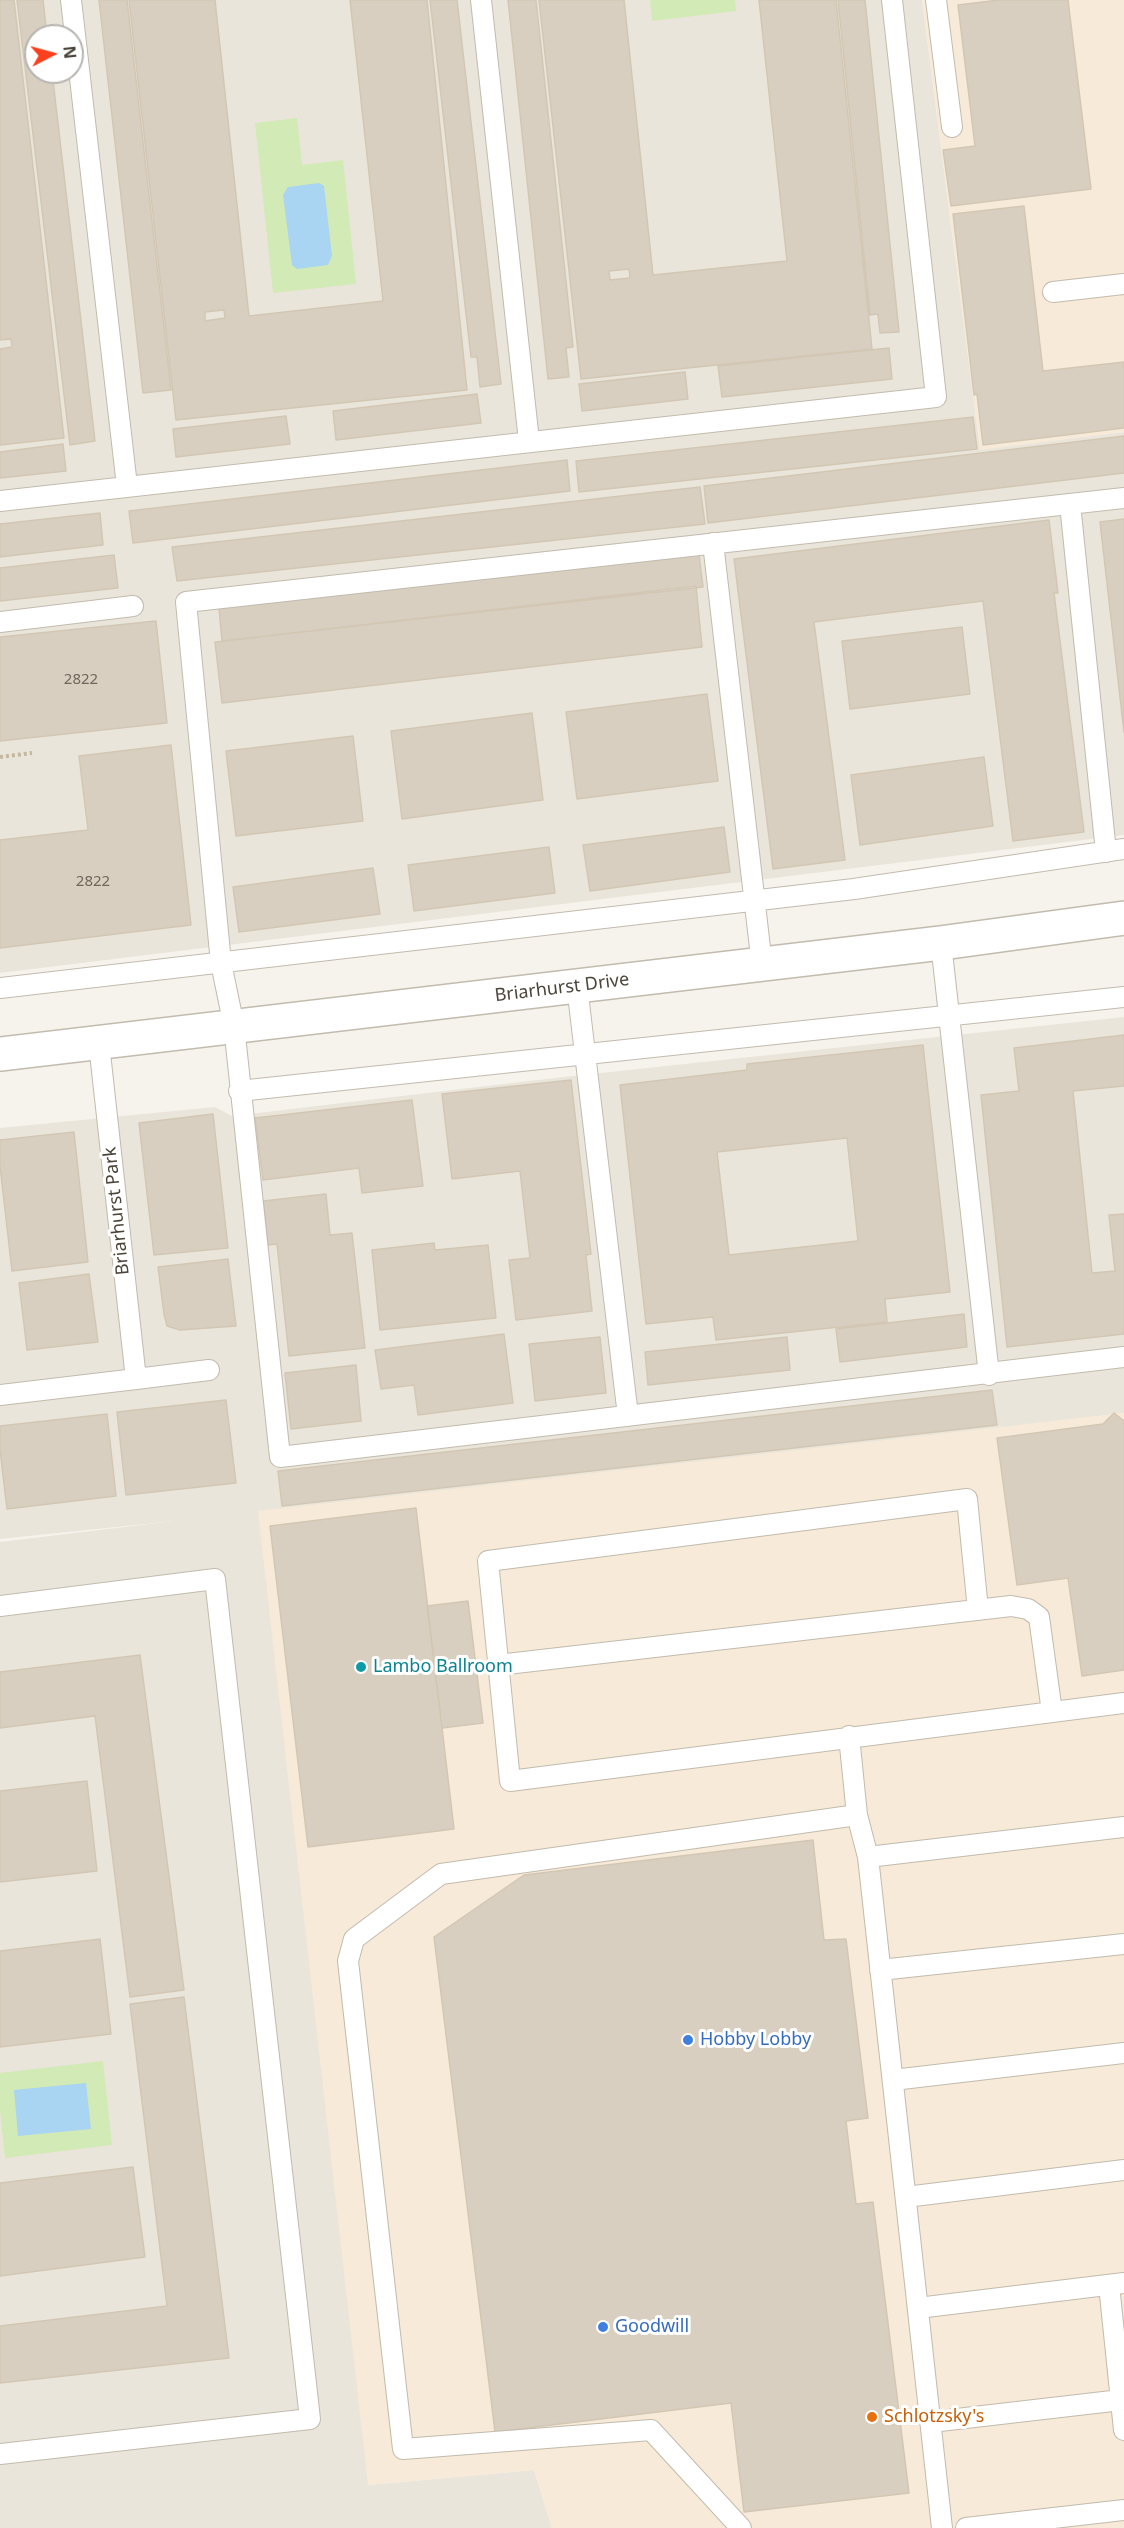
<!DOCTYPE html>
<html>
<head>
<meta charset="utf-8">
<style>
	body { margin:0 }
	#map { position:relative; width:1124px; height:2528px; overflow:hidden; background:#f6f3ec; font-family:"Noto Sans",sans-serif }
	canvas { display:block }
	.north { position:absolute; left:24px; top:24px; width:60px; height:60px; box-sizing:border-box; background:#fff; border:2px solid #b7b4b0; border-radius:50%; rotate:84deg; font-size:16px; font-weight:700; line-height:24px; text-align:center; color:#4b4439 }
	.north::after { content:''; display:block; margin:auto; width:21px; height:27px; background:#fc3f1d; clip-path:polygon(50% 0,100% 100%,50% 72%,0 100%) }
</style>
</head>
<body>
<div id="map">
<canvas width="1124" height="2528"></canvas>
<div class="north">N</div>
</div>
<script>
const ctx = document.querySelector('canvas').getContext('2d');
ctx.lineJoin = 'round';
function paint(path, color) {
  ctx.fillStyle = color;
  ctx.fill(path, 'evenodd');
}
function strokePath(path, color, width, dash) {
  ctx.strokeStyle = color;
  ctx.lineWidth = width;
  ctx.lineCap = dash ? 'butt' : 'round';
  ctx.setLineDash(dash || []);
  ctx.stroke(path);
}
function write(font, color, halo, rows, align = 'center') {
  ctx.font = font + ' "Noto Sans",sans-serif';
  ctx.lineWidth = 6;
  ctx.setLineDash([]);
  ctx.textBaseline = 'middle';
  ctx.strokeStyle = halo;
  ctx.fillStyle = color;
  for (const [text, x, y, turn = 0] of rows) {
    ctx.save();
    ctx.translate(x, y);
    ctx.rotate((+turn || 0) * Math.PI / 180);
    ctx.textAlign = isNaN(turn) ? turn : align;
    if (halo) ctx.strokeText(text, 0, 0);
    ctx.fillText(text, 0, 0);
    ctx.restore();
  }
}
const residential = new Path2D(`
	M 0,0 L 922,0 L 980,449 L 1124,432 L 1124,835 L 0,973 ZM 36,36 L 72,36 L 72,72 L 36,72 Z
	M 1124,1017 L 1124,1413 L 633,1472 L 368,2485 L 534,2470 L 552,2528 L 0,2528 L 0,1542 L 174,1521 L 0,1539 L 0,1128 L 215,1107 L 232,1116 L 563,1077 Z`);
const commercial = new Path2D(`
	M 922,0 L 1124,0 L 1124,432 L 980,450 Z
	M 1124,1413 L 1124,2528 L 552,2528 L 534,2470 L 368,2485 L 258,1511 Z`);
const green = new Path2D(`
	M 650,0 L 735,0 L 736,11 L 652,21 Z
	M 297,118 L 302,165 L 343,160 L 356,284 L 273,293 L 255,123 Z
	M 103,2061 L 112,2145 L 5,2158 L 0,2110 L 0,2073 Z`);
const water = new Path2D(`
	M 319,183 L 324,186 L 332,256 L 328,265 L 297,269 L 292,265 L 283,195 L 288,187 Z
	M 86,2083 L 91,2129 L 18,2136 L 14,2090 Z`);
const building = new Path2D(`
	M 0,0 L 14,0 L 64,438 L 0,445 L 0,349 L 12,347 L 11,339 L 0,340 Z
	M 17,0 L 43,0 L 47,36 L 36,36 L 36,72 L 52,72 L 95,441 L 70,445 Z
	M 99,0 L 127,0 L 171,390 L 143,393 Z
	M 129,0 L 215,0 L 249,316 L 383,301 L 350,0 L 427,0 L 467,390 L 176,420 ZM 224,310 L 225,318 L 205,321 L 205,312 Z
	M 430,0 L 457,0 L 501,384 L 480,387 L 477,357 L 471,357 Z
	M 508,0 L 536,0 L 573,347 L 566,348 L 569,377 L 548,379 Z
	M 539,0 L 624,0 L 653,275 L 787,261 L 759,0 L 836,0 L 872,349 L 581,379 ZM 629,269 L 630,278 L 610,280 L 609,271 Z
	M 838,0 L 865,0 L 899,332 L 880,333 L 878,314 L 870,315 Z
	M 999,0 L 1068,0 L 1091,189 L 951,206 L 943,150 L 975,146 L 958,5 Z
	M 1024,206 L 1043,371 L 1124,362 L 1124,428 L 983,445 L 977,394 L 974,395 L 953,214 Z
	M 889,348 L 892,379 L 722,397 L 718,366 Z
	M 685,372 L 688,399 L 582,411 L 579,384 Z
	M 477,394 L 481,423 L 336,440 L 333,411 Z
	M 286,416 L 290,444 L 176,457 L 173,429 Z
	M 973,417 L 977,449 L 579,492 L 576,461 Z
	M 1124,436 L 1124,473 L 708,523 L 704,486 Z
	M 63,444 L 66,471 L 0,478 L 0,452 Z
	M 567,460 L 570,491 L 133,543 L 129,511 Z
	M 700,487 L 705,524 L 177,581 L 172,547 Z
	M 100,513 L 103,545 L 0,557 L 0,524 Z
	M 1124,519 L 1124,732 L 1100,522 Z
	M 1049,520 L 1058,593 L 1054,593 L 1084,832 L 1013,841 L 983,601 L 814,622 L 845,860 L 773,869 L 734,559 Z
	M 114,555 L 118,588 L 0,601 L 0,568 Z
	M 699,555 L 703,587 L 222,641 L 219,608 Z
	M 696,586 L 702,647 L 222,703 L 215,642 Z
	M 156,621 L 167,723 L 0,741 L 0,637 Z
	M 962,627 L 970,694 L 850,709 L 842,641 Z
	M 707,694 L 718,781 L 577,799 L 566,712 Z
	M 532,713 L 543,800 L 402,819 L 391,731 Z
	M 353,736 L 363,821 L 236,836 L 226,751 Z
	M 171,745 L 191,925 L 0,948 L 0,840 L 88,830 L 79,756 Z
	M 984,757 L 993,826 L 860,845 L 851,775 Z
	M 724,827 L 730,872 L 590,891 L 583,845 Z
	M 549,847 L 555,893 L 414,911 L 408,865 Z
	M 373,868 L 380,914 L 239,932 L 233,887 Z
	M 1124,1035 L 1124,1086 L 1073,1091 L 1092,1273 L 1115,1271 L 1109,1215 L 1124,1214 L 1124,1334 L 1007,1347 L 981,1095 L 1019,1091 L 1014,1048 Z
	M 923,1045 L 950,1292 L 885,1299 L 887,1322 L 716,1340 L 713,1317 L 646,1324 L 620,1085 L 747,1070 L 747,1064 ZM 847,1138 L 858,1241 L 729,1255 L 717,1152 Z
	M 571,1080 L 591,1254 L 586,1255 L 592,1311 L 516,1320 L 509,1260 L 530,1258 L 520,1171 L 452,1179 L 442,1094 Z
	M 412,1100 L 423,1186 L 362,1193 L 359,1168 L 263,1180 L 255,1118 Z
	M 213,1114 L 228,1248 L 154,1255 L 139,1123 Z
	M 74,1132 L 88,1262 L 12,1271 L 0,1166 L 0,1140 Z
	M 326,1194 L 330,1235 L 352,1233 L 365,1348 L 289,1356 L 277,1244 L 268,1245 L 263,1201 Z
	M 434,1243 L 435,1250 L 488,1245 L 496,1318 L 380,1330 L 372,1250 Z
	M 228,1259 L 236,1326 L 180,1330 L 167,1326 L 164,1314 L 158,1267 Z
	M 89,1274 L 98,1342 L 27,1350 L 19,1283 Z
	M 964,1314 L 967,1347 L 840,1362 L 836,1329 Z
	M 504,1334 L 513,1403 L 418,1415 L 414,1385 L 381,1389 L 375,1350 Z
	M 600,1337 L 606,1393 L 535,1401 L 529,1344 Z
	M 787,1337 L 790,1370 L 648,1385 L 645,1352 Z
	M 356,1365 L 361,1421 L 291,1429 L 285,1373 Z
	M 992,1390 L 997,1425 L 282,1506 L 278,1471 Z
	M 226,1400 L 236,1483 L 126,1495 L 117,1412 Z
	M 1114,1413 L 1124,1421 L 1124,1670 L 1082,1676 L 1068,1578 L 1017,1585 L 997,1438 L 1103,1424 Z
	M 107,1414 L 116,1496 L 7,1509 L 0,1450 L 0,1426 Z
	M 416,1508 L 454,1829 L 308,1847 L 270,1526 Z
	M 468,1601 L 483,1723 L 442,1728 L 427,1606 Z
	M 140,1655 L 184,1990 L 130,1997 L 95,1716 L 0,1728 L 0,1672 Z
	M 87,1781 L 97,1871 L 0,1882 L 0,1791 Z
	M 813,1840 L 824,1940 L 846,1939 L 868,2118 L 846,2121 L 856,2204 L 873,2202 L 909,2493 L 744,2512 L 731,2403 L 495,2432 L 434,1937 L 524,1875 Z
	M 100,1939 L 111,2034 L 0,2047 L 0,1951 Z
	M 184,1997 L 229,2358 L 0,2383 L 0,2326 L 167,2306 L 130,2004 Z
	M 133,2167 L 145,2257 L 0,2276 L 0,2183 Z`);
const path = new Path2D(`
	M 0,757 L 32,753`);
const service = new Path2D(`
	M 71,0 L 127,486
	M 481,0 L 529,441
	M 936,0 L 952,127
	M 1053,292 L 1124,284
	M 1124,498 L 186,602 L 221,963 L 234,1026 L 280,1457 L 1124,1357
	M 0,501 L 936,397 L 892,0
	M 1070,504 L 1106,852
	M 713,543 L 762,965
	M 0,622 L 133,606
	M 941,943 L 989,1375
	M 577,986 L 628,1416
	M 0,988 L 854,889 L 1124,849
	M 239,1091 L 1124,997
	M 136,1379 L 209,1370
	M 0,1395 L 136,1379 L 99,1044
	M 0,1606 L 215,1579 L 310,2419 L 0,2454
	M 978,1610 L 967,1499 L 488,1561 L 510,1781 L 1124,1703
	M 498,1665 L 1011,1606 L 1028,1609 L 1039,1617 L 1052,1712
	M 849,1736 L 857,1815 L 868,1857 L 942,2528
	M 868,1857 L 1124,1827
	M 880,1970 L 1124,1944
	M 893,2080 L 1124,2053
	M 906,2197 L 1124,2170
	M 1109,2285 L 1124,2430
	M 918,2308 L 1124,2283
	M 931,2422 L 1121,2400
	M 741,2528 L 651,2430 L 403,2449 L 348,1961 L 354,1939 L 441,1874 L 857,1815
	M 966,2528 L 1124,2510`);
const minor = new Path2D(`
	M 0,1054 L 941,943 L 1124,918`);
const markers = [
	[361,1667,6,"#0f9aa8"],
	[688,2040,6,"#3f7fe0"],
	[603,2327,6,"#3f7fe0"],
	[872,2417,6,"#e8710a"]
];
const numberNames = [
	["2822",81,680],
	["2822",93,882]
];
const streetNames = [
	["Briarhurst Drive",562,988,-7],
	["Briarhurst Park",117,1211,-96]
];
const cultureNames = [
	["Lambo Ballroom",373,1667]
];
const shopNames = [
	["Hobby Lobby",700,2040],
	["Goodwill",615,2327]
];
const foodNames = [
	["Schlotzsky's",884,2417]
];
paint(residential, '#eae5da');
paint(commercial, '#f7ead8');
paint(green, '#d2eab5');
paint(water, '#a9d4f2');
paint(building, '#d8cfc1');
strokePath(building, '#d3c7b4', 1.5);
strokePath(service, '#c2bbae', 22);
strokePath(minor, '#c2bbae', 36);
strokePath(path, '#c4b79f', 4, [3, 3]);
strokePath(service, '#fff', 20);
strokePath(minor, '#fff', 33);
for (const [x, y, r, color] of markers) {
  const dot = new Path2D();
  dot.arc(x, y, r, 0, 2 * Math.PI);
  ctx.fillStyle = color;
  ctx.fill(dot);
  strokePath(dot, '#fff', 2);
}
write('15px', '#6e675b', null, numberNames);
write('18px', '#4b4439', '#fff', streetNames);
write('18px', '#0d838f', '#fff', cultureNames, 'left');
write('18px', '#366cbe', '#fff', shopNames, 'left');
write('18px', '#c56008', '#fff', foodNames, 'left');
</script>
</body>
</html>
